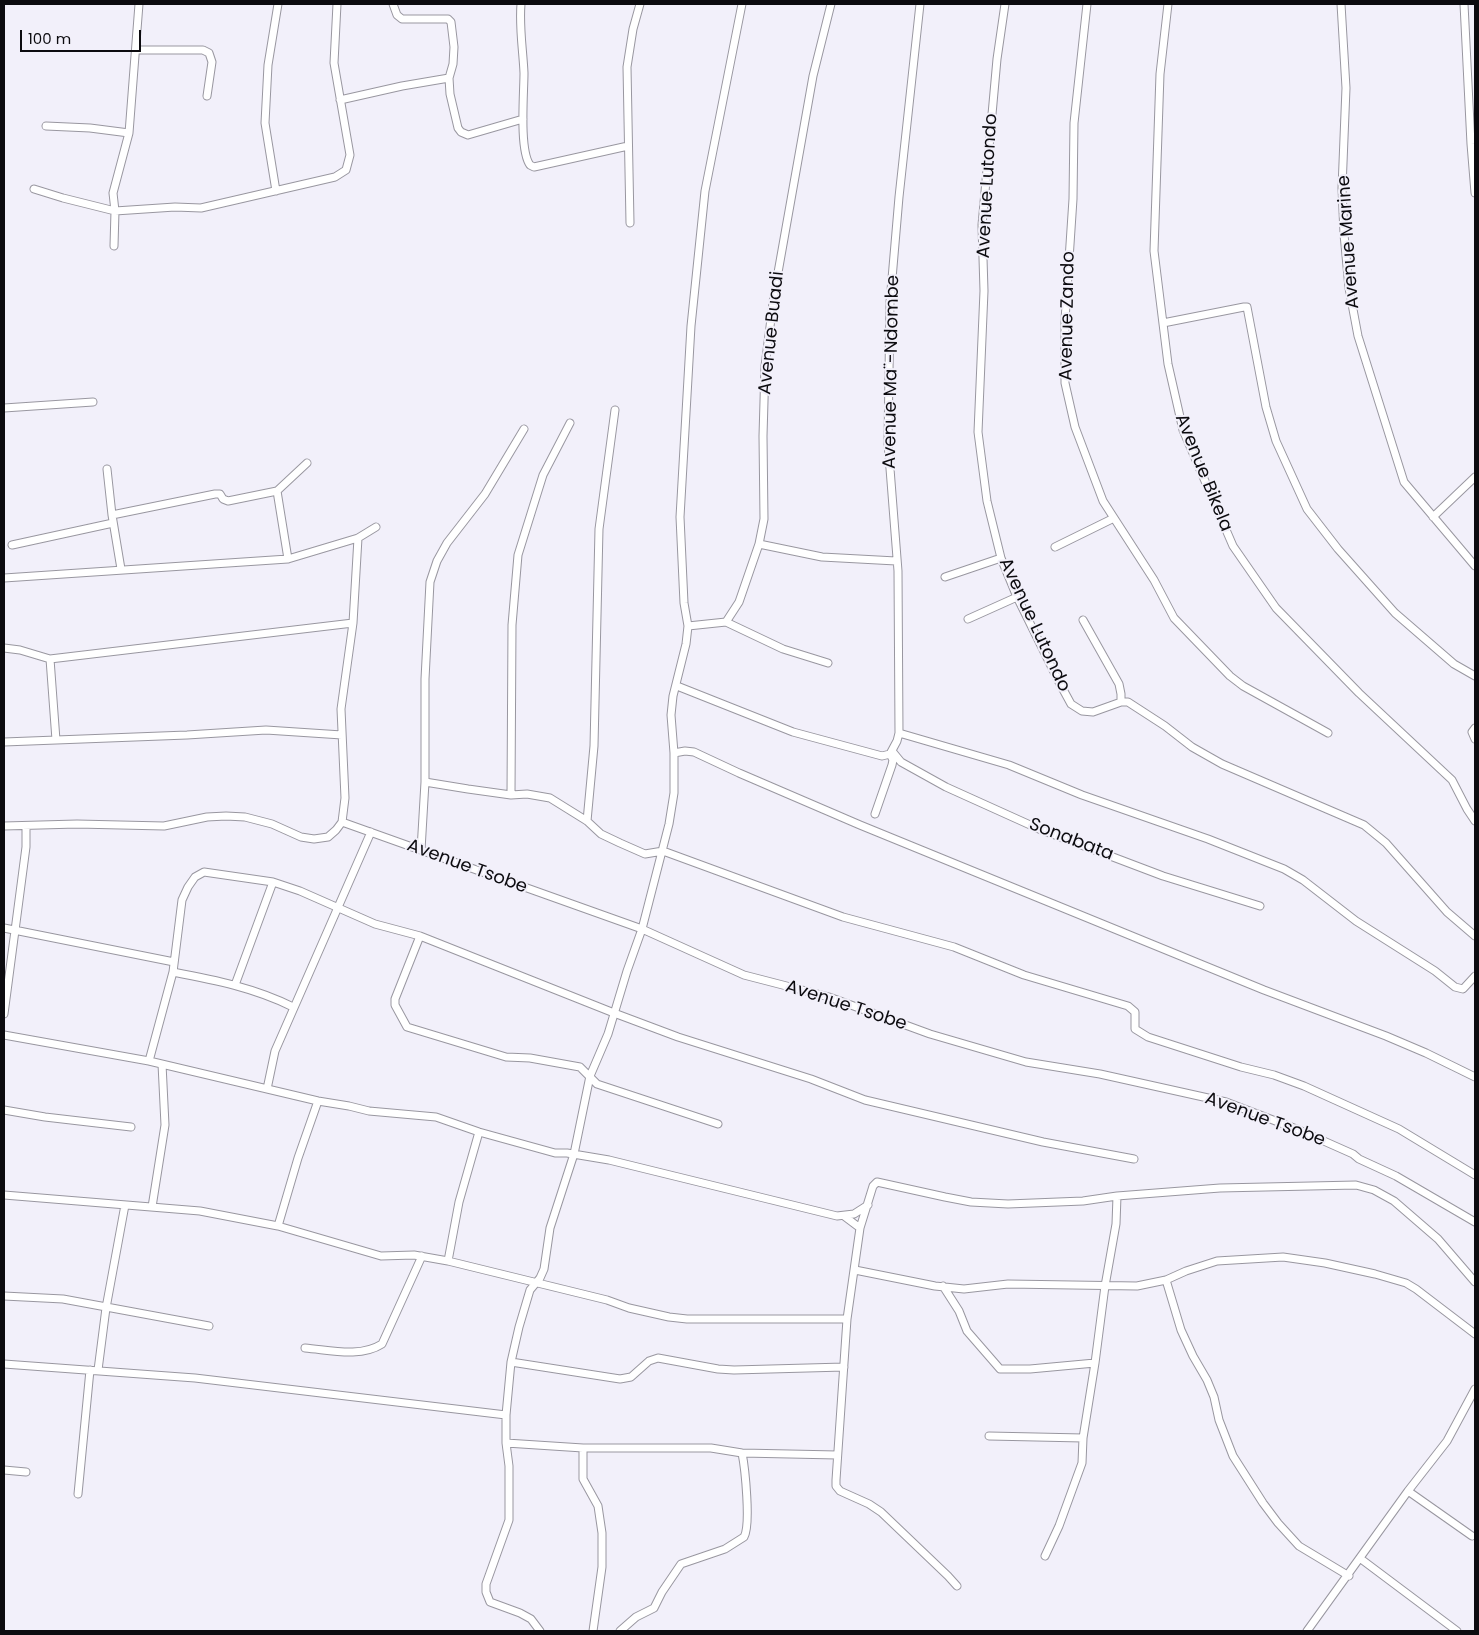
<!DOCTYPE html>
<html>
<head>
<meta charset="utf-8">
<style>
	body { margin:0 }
	#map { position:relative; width:1479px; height:1635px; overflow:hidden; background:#f2f0fa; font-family:Poppins,sans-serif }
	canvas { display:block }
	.frame { position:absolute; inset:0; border:5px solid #0c0b0f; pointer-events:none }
	.scale { position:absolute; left:20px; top:30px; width:121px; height:22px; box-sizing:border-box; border:2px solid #0c0b0f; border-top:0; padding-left:6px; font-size:15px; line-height:18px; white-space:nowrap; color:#0c0b0f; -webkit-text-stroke:4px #f2f0fa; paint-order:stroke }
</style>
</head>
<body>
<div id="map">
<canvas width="1479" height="1635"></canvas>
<div class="frame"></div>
<div class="scale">100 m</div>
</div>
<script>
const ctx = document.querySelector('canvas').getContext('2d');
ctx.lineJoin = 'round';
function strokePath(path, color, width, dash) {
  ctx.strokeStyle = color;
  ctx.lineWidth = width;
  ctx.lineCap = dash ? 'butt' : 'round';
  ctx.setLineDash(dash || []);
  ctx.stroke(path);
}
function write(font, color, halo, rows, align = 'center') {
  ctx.font = font + ' Poppins,sans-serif';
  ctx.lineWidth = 4;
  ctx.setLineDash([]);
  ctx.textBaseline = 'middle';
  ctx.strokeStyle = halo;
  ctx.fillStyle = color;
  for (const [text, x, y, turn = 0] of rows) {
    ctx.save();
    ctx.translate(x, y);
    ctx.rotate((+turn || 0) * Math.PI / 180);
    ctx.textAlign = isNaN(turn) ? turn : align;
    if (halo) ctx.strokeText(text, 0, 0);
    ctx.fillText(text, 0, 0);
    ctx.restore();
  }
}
const minor = new Path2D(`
	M 393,4 L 397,15 L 402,19 L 448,19 L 451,22 L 454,47 L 453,64 L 449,78 L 450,94 L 458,128 L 461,132 L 468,135 L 523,119
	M 521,4 C 519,27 523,50 524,73 C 524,93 519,150 530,165 L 534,167 L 628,146
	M 1005,4 L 997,59 L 982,225 L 984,291 L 978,432 L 987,501 L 1001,558 L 1017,597 L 1059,682 L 1071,704 L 1082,711 L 1093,712 L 1121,702 L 1128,702 L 1165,726 L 1192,747 L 1222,764 L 1364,825 L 1386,843 L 1447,912 L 1475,936
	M 1087,4 L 1074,123 L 1073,199 L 1065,320 L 1065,383 L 1075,427 L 1103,501 L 1154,580 L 1174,618 L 1230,676 L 1243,686 L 1328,733
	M 1168,4 L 1160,74 L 1154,251 L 1168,364 L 1183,430 L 1233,546 L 1276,608 L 1359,693 L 1452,780 L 1467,809 L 1475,821
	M 1341,4 L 1346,88 L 1342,188 L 1344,234 L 1349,288 L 1358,336 L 1404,482 L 1475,566
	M 1464,4 L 1471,144 L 1475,193
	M 136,50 L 203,50 L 209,53 L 212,62 L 207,96
	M 340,100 L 402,86 L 449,78
	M 46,126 L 90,128 L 129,133
	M 34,189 L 63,198 L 115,211 L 175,207 L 201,208 L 335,177 L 346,170 L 350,155 L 334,63 L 337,4
	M 276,191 L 265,123 L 268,65 L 278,4
	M 630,223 L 627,67 L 633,29 L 640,4
	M 114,246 L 115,211 L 113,193 L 129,133 L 139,4
	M 1163,323 L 1244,307 L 1247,307 L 1266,407 L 1276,441 L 1307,509 L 1338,549 L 1395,613 L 1454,664 L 1475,676
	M 4,408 L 93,402
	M 107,469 L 112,515 L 121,569
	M 277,491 L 288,559
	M 112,515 L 215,494 L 220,494 L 223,499 L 228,501 L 277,491 L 307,463
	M 1433,517 L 1475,477
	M 759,544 L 822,557 L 896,561
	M 12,545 L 113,523
	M 1055,547 L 1114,518
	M 945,577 L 1001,558
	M 4,578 L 288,559 L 358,538 L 376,527
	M 968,619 L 1017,597
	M 1083,620 L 1119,684 L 1121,694 L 1121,702
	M 726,622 L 783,649 L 828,663
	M 688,626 L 726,622 L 739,602 L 759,544 L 764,519 L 763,436 L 765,366 L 774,295 L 813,76 L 831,4
	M 4,648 L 20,650 L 50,659 L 353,623
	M 50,659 L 56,740
	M 677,686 L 793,732 L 882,756 L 890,754 L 897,741 L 899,733 L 898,571 L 888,443 L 890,302 L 899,197 L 920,4
	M 1475,728 L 1472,732 L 1475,739
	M 899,733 L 1009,765 L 1082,795 L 1208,839 L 1284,869 L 1303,880 L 1356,921 L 1435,971 L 1455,987 L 1463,989 L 1475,976
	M 4,742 L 187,735 L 266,730 L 342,735
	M 892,751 L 901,762 L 946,787 L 1039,829 L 1163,876 L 1260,906
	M 674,753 L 685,751 L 694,752 L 739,773 L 860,825 L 1264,990 L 1386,1036 L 1426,1053 L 1475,1077
	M 425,782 L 468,789 L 511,795 L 527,794 L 550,798 L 587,821 L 601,834 L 620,843 L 645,854 L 663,851 L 843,917 L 954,947 L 1024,975 L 1128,1006 L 1135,1012 L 1135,1029 L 1148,1037 L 1241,1067 L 1274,1075 L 1304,1086 L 1399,1129 L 1475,1175
	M 511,795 L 512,625 L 518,555 L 543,475 L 570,423
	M 875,814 L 892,765 L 893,760 L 890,754
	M 587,821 L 594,746 L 599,529 L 615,410
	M 342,822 L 642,929 L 744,975 L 829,997 L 930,1034 L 1026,1062 L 1100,1074 L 1226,1102 L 1299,1130 L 1353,1154 L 1359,1159 L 1396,1176 L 1475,1222
	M 4,826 L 77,824 L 164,826 L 207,817 L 226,816 L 245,817 L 272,824 L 301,837 L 314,839 L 328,837 L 336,830 L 342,822 L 345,798 L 341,709 L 353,623 L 358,538
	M 421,850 L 425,782 L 425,679 L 430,582 L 437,561 L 447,543 L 485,494 L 524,429
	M 4,928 L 174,962
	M 420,936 L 395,999 L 395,1005 L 407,1027 L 506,1057 L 530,1058 L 580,1067 L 597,1084 L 718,1124
	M 173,972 C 215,980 255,988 293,1007
	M 235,985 L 273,882
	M 4,1014 L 26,847 L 26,826
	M 4,1035 L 149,1061 L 318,1101 L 349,1106 L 369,1111 L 436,1117 L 479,1132 L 555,1153 L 567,1153 L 609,1160 L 837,1216 L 854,1214 L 868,1205
	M 149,1061 L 173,972 L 182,900 L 188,887 L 195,877 L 204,872 L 273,882 L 300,891 L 375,924 L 420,936 L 614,1013 L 678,1037 L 811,1079 L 865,1100 L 1043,1142 L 1134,1159
	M 267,1089 L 275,1051 L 371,832
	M 4,1110 L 45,1117 L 131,1127
	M 4,1195 L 200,1211 L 278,1226 L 381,1256 L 414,1255 L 448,1261 L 607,1300 L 629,1308 L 669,1317 L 687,1319 L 847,1319
	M 152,1207 L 165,1125 L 162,1064
	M 844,1216 L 860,1228
	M 278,1226 L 298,1158 L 318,1101
	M 448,1261 L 459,1202 L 479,1132
	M 855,1270 L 935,1286 L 964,1289 L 1008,1284 L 1137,1286 L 1166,1280 L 1186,1271 L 1217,1261 L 1283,1257 L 1325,1263 L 1375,1274 L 1406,1283 L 1416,1289 L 1475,1334
	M 1166,1280 L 1181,1330 L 1193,1356 L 1207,1380 L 1214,1397 L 1219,1420 L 1233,1456 L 1263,1503 L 1278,1523 L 1299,1546 L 1349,1576
	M 943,1286 L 959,1311 L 967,1331 L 1000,1369 L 1030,1369 L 1095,1363
	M 4,1296 L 63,1299 L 209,1326
	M 305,1348 C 330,1350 360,1358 382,1344 L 422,1256
	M 511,1362 L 620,1379 L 631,1377 L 649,1361 L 658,1358 L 718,1369 L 734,1370 L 844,1367
	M 4,1364 L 195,1378 L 506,1415
	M 98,1370 L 106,1308 L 125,1205
	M 989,1436 L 1083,1438
	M 506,1443 L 583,1448 L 711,1448 L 742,1453 L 837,1455
	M 583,1448 L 583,1479 L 598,1506 L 602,1533 L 602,1567 L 593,1631
	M 4,1470 L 26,1472
	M 1408,1491 L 1472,1536
	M 78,1494 L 90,1370
	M 1045,1556 L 1059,1526 L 1082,1463 L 1083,1438 L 1095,1363 L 1105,1286 L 1116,1224 L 1117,1196
	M 1361,1559 L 1457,1631
	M 957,1586 L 948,1576 L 881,1512 L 869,1504 L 840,1491 L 836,1486 L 836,1480 L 847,1319 L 860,1228 L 873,1186 L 877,1182 L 945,1197 L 971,1202 L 1008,1204 L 1083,1201 L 1117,1196 L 1220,1188 L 1356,1185 L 1374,1190 L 1394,1201 L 1438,1239 L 1475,1282
	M 540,1631 L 531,1619 L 520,1613 L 490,1602 L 486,1592 L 486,1584 L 509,1520 L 509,1466 L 506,1443 L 506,1415 L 511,1362 L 519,1327 L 530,1290 L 540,1278 L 544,1269 L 550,1228 L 574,1154 L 590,1076 L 608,1034 L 627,971 L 642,929 L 669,824 L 674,793 L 674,753 L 671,715 L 673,696 L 686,644 L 688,626 L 684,603 L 680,517 L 691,326 L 705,191 L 742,4
	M 620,1631 L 636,1617 L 654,1608 L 662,1592 L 681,1564 L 725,1549 L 744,1537 C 751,1525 745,1468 742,1453
	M 1307,1631 L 1408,1491 L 1447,1441 L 1475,1389`);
const streetNames = [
	["Avenue Lutondo",988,186,-87],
	["Avenue Marine",1349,242,-94],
	["Avenue Zando",1068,316,-89],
	["Avenue Buadi",772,333,-84],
	["Avenue Ma¨-Ndombe",892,372,-89],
	["Avenue Bikela",1203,473,68],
	["Avenue Lutondo",1034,625,65],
	["Sonabata",1071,840,21],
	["Avenue Tsobe",467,867,20],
	["Avenue Tsobe",846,1006,18],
	["Avenue Tsobe",1265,1120,20]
];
strokePath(minor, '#9997a0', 9);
strokePath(minor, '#fff', 7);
write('18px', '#0c0b0f', '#f2f0fa', streetNames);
</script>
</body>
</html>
